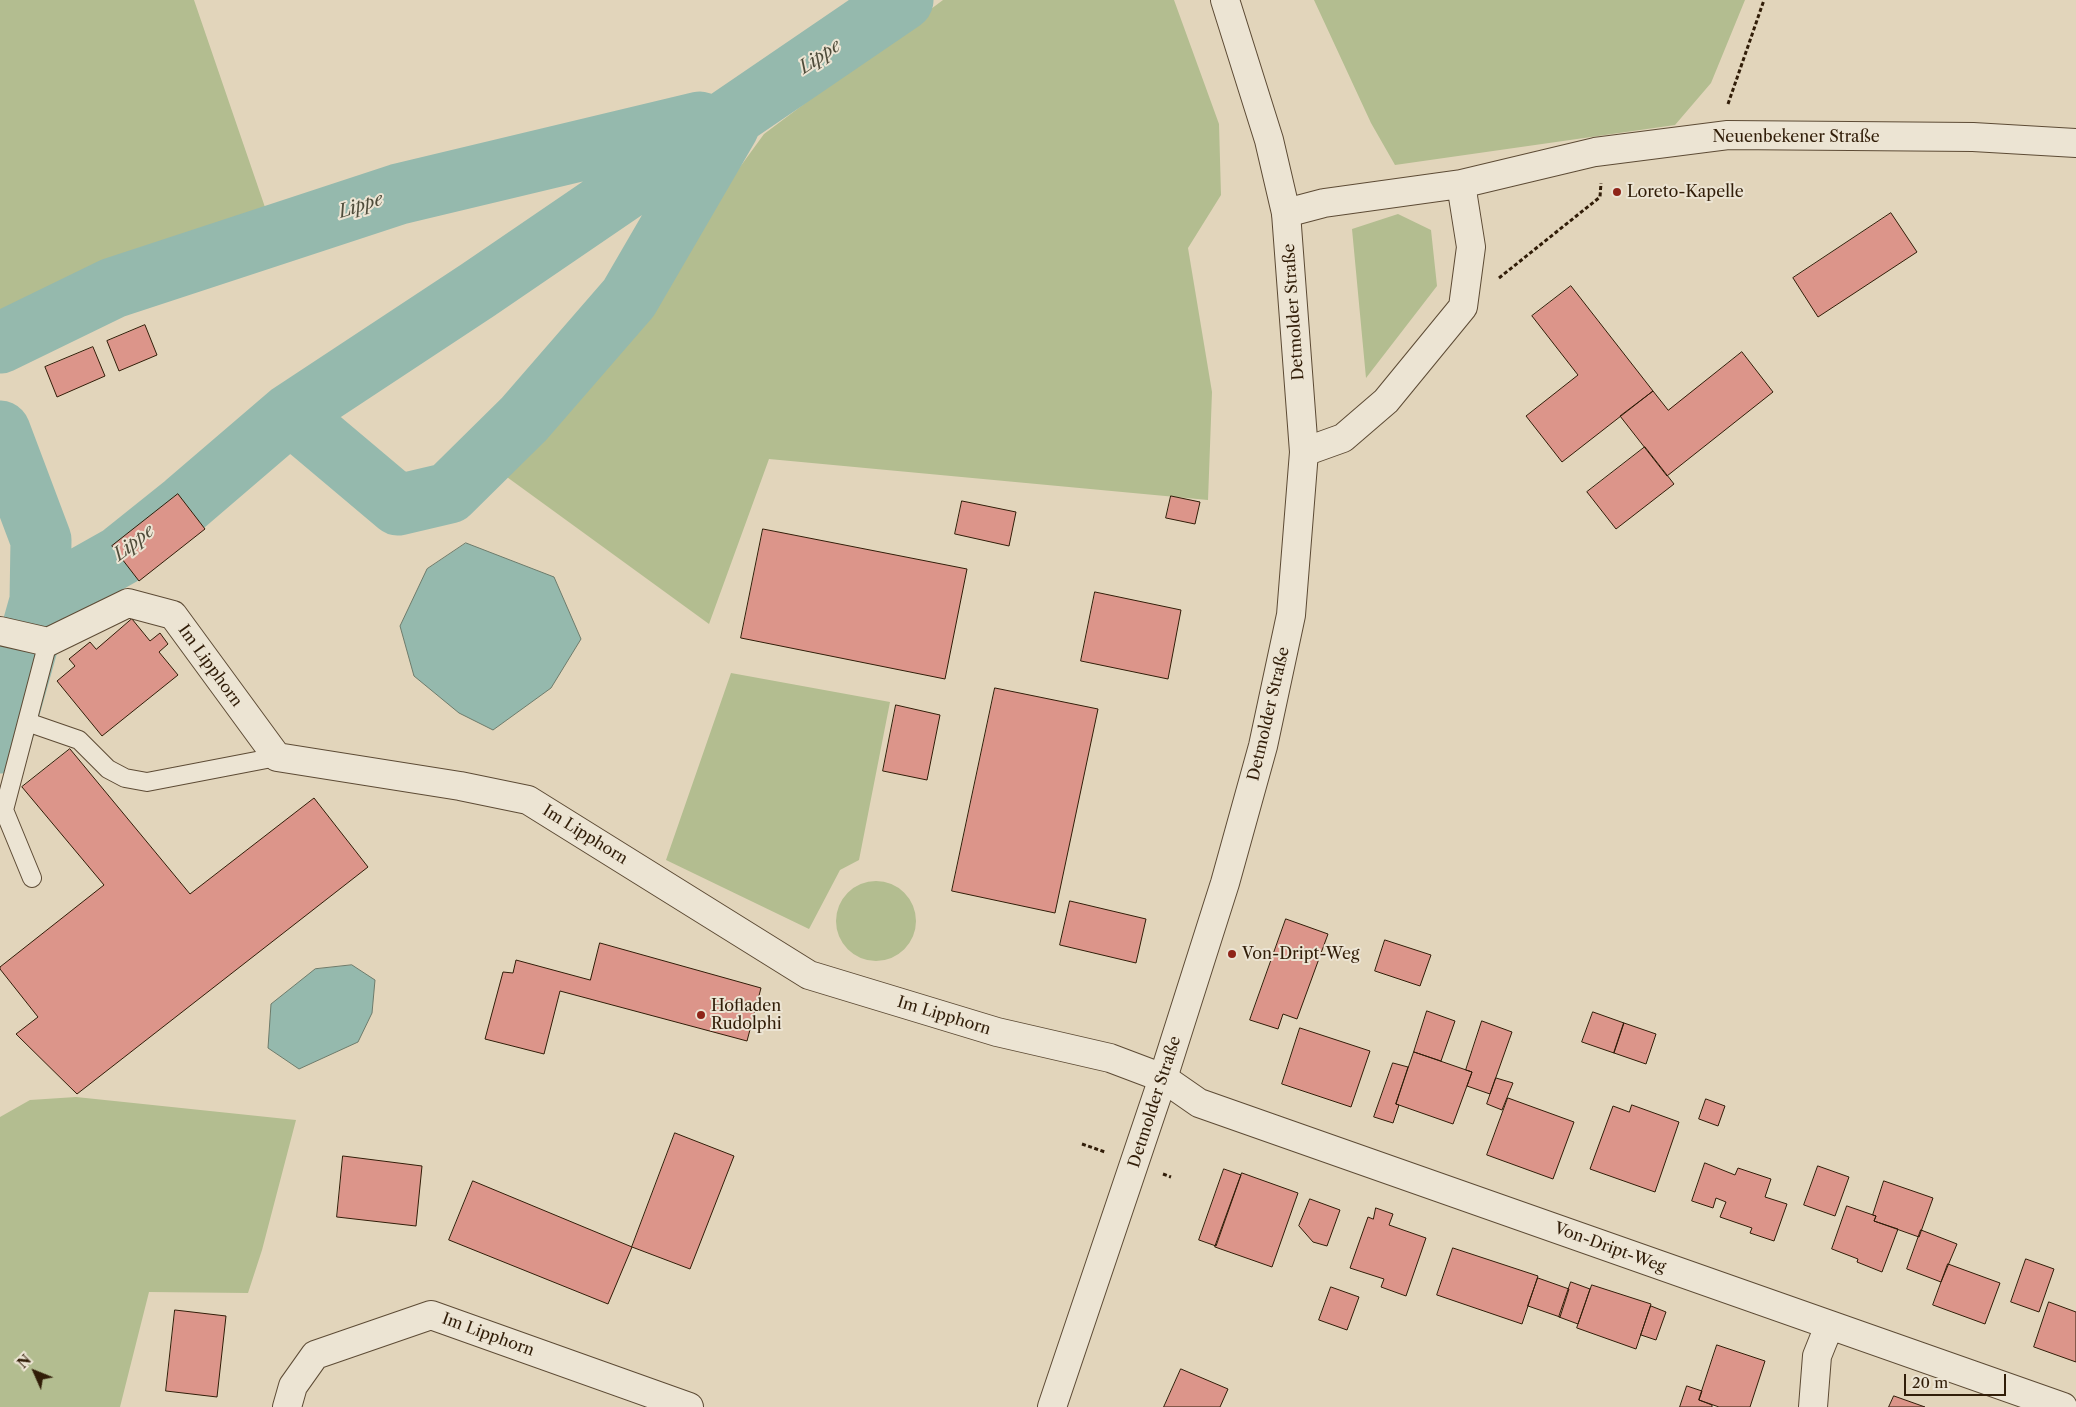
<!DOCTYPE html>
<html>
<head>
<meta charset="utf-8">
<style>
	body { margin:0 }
	#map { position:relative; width:2076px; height:1407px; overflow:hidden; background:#e2d5bb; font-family:"Libre Caslon Text",serif }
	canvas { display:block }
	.north { position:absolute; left:10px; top:1347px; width:50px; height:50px; -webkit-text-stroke:4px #ece4d3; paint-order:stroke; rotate:314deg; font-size:14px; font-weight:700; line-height:20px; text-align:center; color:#311d08 }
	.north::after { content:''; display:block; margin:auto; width:18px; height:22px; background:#311d08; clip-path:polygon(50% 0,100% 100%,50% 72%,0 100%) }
	.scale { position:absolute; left:1904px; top:1374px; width:102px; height:22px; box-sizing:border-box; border:2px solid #311d08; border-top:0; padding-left:6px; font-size:15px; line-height:18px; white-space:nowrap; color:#311d08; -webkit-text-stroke:4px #ece4d3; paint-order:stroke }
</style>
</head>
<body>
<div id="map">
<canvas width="2076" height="1407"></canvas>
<div class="north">N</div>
<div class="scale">20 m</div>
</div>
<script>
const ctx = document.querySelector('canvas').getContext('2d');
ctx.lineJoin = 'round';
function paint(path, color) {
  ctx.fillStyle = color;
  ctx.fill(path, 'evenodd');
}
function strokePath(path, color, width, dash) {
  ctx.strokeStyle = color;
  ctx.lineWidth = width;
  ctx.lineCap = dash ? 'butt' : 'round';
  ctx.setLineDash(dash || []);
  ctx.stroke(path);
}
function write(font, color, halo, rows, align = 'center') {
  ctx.font = font + ' "Libre Caslon Text",serif';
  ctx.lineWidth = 4;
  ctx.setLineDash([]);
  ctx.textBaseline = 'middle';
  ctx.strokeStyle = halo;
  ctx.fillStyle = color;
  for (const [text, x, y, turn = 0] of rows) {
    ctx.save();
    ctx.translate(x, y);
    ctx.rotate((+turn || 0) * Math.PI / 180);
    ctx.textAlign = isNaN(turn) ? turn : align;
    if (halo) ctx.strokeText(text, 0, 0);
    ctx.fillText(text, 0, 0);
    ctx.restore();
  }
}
const green = new Path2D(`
	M 0,0 L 194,0 L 268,216 L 100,279 L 0,325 Z
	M 943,0 L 1174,0 L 1219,124 L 1221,195 L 1188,248 L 1212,392 L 1208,500 L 769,459 L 709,624 L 500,472 L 588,376 L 764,134 Z
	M 1314,0 L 1745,0 L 1711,83 L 1675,125 L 1395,165 L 1371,123 Z
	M 1398,214 L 1431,230 L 1437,286 L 1366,378 L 1352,229 Z
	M 731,673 L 890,702 L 859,860 L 840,870 L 809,929 L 666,860 Z
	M836 921a40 40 0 1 1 80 0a40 40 0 1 1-80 0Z
	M 76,1097 L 296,1120 L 262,1250 L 248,1293 L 149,1292 L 120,1407 L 0,1407 L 0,1117 L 30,1100 Z`);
const water = new Path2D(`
	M 466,543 L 554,577 L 581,639 L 551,688 L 493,730 L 459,713 L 414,676 L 400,626 L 427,569 Z
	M 352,965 L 375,980 L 372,1013 L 358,1042 L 299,1069 L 268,1048 L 271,1004 L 315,969 Z`);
const river = new Path2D(`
	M 0,343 L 113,288 L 399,194 L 700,122
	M 290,414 L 398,505 L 449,493 L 524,419 L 629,298 L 729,126
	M 0,431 L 41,540 L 40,601
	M 0,743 L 40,601 L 120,556 L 185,504 L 290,414 L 478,290 L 903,0`);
const building = new Path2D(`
	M 1891,213 L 1917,252 L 1818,317 L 1793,278 Z
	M 1571,286 L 1653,391 L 1562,462 L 1526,416 L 1578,375 L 1532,316 Z
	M 145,325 L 157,355 L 119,371 L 107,341 Z
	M 93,347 L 105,376 L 57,397 L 45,367 Z
	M 1742,352 L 1773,392 L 1667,476 L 1620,416 L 1653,391 L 1668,410 Z
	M 1645,447 L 1674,484 L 1616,529 L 1587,492 Z
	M 178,494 L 205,529 L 139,581 L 112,546 Z
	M 1171,496 L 1200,502 L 1195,524 L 1166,518 Z
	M 962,501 L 1016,512 L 1009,546 L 955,534 Z
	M 763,529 L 967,569 L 945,679 L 741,638 Z
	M 1095,592 L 1181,610 L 1168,679 L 1081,661 Z
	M 132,619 L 150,641 L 160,633 L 168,644 L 159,652 L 178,675 L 102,736 L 57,681 L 75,666 L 69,659 L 90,642 L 96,649 Z
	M 995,688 L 1098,709 L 1055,913 L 952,891 Z
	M 896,705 L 940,715 L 927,780 L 883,771 Z
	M 70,749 L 190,894 L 314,798 L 368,867 L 77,1094 L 16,1034 L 38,1017 L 0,969 L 0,967 L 104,885 L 22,787 Z
	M 1070,901 L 1146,919 L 1136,963 L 1060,945 Z
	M 1286,919 L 1328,934 L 1297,1019 L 1283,1014 L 1278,1029 L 1250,1020 Z
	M 1385,940 L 1431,955 L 1420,986 L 1375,971 Z
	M 600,943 L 761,988 L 747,1041 L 560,991 L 544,1054 L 485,1039 L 503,972 L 513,973 L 516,960 L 590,980 Z
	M 1427,1011 L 1455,1021 L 1441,1061 L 1414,1052 Z
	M 1593,1012 L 1624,1023 L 1614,1053 L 1582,1042 Z
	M 1482,1021 L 1512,1032 L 1490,1094 L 1467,1086 L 1472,1072 L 1466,1070 Z
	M 1624,1023 L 1656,1034 L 1646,1064 L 1614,1053 Z
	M 1300,1028 L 1370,1051 L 1351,1107 L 1282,1084 Z
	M 1414,1052 L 1472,1072 L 1453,1124 L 1396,1104 Z
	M 1393,1063 L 1408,1067 L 1396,1104 L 1399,1105 L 1393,1123 L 1374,1117 Z
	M 1496,1078 L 1513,1083 L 1502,1110 L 1487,1104 Z
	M 1508,1098 L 1574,1122 L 1553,1179 L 1487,1155 Z
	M 1706,1099 L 1725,1106 L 1718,1126 L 1699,1119 Z
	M 1632,1105 L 1679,1122 L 1655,1192 L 1590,1169 L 1613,1106 L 1629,1112 Z
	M 675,1133 L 734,1156 L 690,1269 L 632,1247 Z
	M 343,1156 L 422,1166 L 416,1226 L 337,1217 Z
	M 1705,1163 L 1735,1175 L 1738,1168 L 1771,1179 L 1765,1197 L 1787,1204 L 1774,1241 L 1750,1233 L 1752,1228 L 1720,1217 L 1726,1202 L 1716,1198 L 1713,1208 L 1692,1201 Z
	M 1818,1166 L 1849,1177 L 1835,1216 L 1804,1205 Z
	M 1224,1169 L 1241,1175 L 1216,1246 L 1199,1240 Z
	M 1242,1173 L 1298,1193 L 1272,1267 L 1215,1247 Z
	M 473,1181 L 632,1247 L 608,1304 L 449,1240 Z
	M 1884,1181 L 1933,1198 L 1919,1237 L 1874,1221 L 1876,1216 L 1873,1215 Z
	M 1310,1199 L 1340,1210 L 1327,1246 L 1313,1242 L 1299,1226 Z
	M 1847,1206 L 1876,1216 L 1874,1221 L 1898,1229 L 1882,1272 L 1857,1262 L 1858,1259 L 1832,1249 Z
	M 1376,1208 L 1393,1214 L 1389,1225 L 1426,1238 L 1406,1296 L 1381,1287 L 1384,1279 L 1350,1268 L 1368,1217 L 1373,1219 Z
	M 1921,1230 L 1957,1244 L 1941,1282 L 1907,1269 Z
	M 1453,1248 L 1538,1276 L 1522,1324 L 1437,1295 Z
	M 2026,1259 L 2054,1269 L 2039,1312 L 2011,1302 Z
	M 1948,1264 L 2000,1283 L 1985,1324 L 1933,1305 Z
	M 1538,1278 L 1569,1289 L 1560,1317 L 1528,1306 Z
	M 1571,1282 L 1590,1289 L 1578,1324 L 1559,1317 Z
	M 1592,1285 L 1651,1304 L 1636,1349 L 1577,1328 Z
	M 1331,1287 L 1359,1297 L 1347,1330 L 1319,1320 Z
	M 2049,1302 L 2076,1312 L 2076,1362 L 2034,1347 Z
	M 1651,1306 L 1666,1312 L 1656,1340 L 1641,1335 Z
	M 175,1310 L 226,1316 L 217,1397 L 166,1391 Z
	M 1717,1345 L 1765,1361 L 1750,1407 L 1719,1407 L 1699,1400 Z
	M 1181,1369 L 1228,1389 L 1220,1407 L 1164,1407 Z
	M 1687,1386 L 1702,1391 L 1699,1400 L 1712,1405 L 1712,1407 L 1680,1407 Z
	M 1894,1396 L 1925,1407 L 1889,1407 Z`);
const path = new Path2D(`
	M 1728,104 L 1764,0
	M 1499,278 L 1600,197 L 1601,183
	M 1082,1144 L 1105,1152
	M 1163,1174 L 1171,1177`);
const service = new Path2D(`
	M 27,722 L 79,740 L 108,769 L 125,778 L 147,782 L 277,757
	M 32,878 L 4,810 L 48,642`);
const minor = new Path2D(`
	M 1286,213 L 1324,203 L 1461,184 L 1595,152 L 1728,135 L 1973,137 L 2076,143
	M 1304,452 L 1343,438 L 1386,401 L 1463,307 L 1471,247 L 1461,184
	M 0,631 L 48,642 L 128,603 L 173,615 L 277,757 L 460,786 L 528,800 L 809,975 L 997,1032 L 1110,1058 L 1163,1078 L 1199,1103 L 2063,1407
	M 287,1407 L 293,1386 L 315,1355 L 431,1315 L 689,1407
	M 1813,1407 L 1817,1356 L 1829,1326`);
const tertiary = new Path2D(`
	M 1052,1407 L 1163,1078 L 1225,883 L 1263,746 L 1291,615 L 1304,452 L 1286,213 L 1269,140 L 1225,0`);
const markers = [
	[1617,192,5,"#8f2418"],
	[1232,954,5,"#8f2418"],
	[701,1015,5,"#8f2418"]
];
const streetNames = [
	["Neuenbekener Straße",1796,137],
	["Detmolder Straße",1294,312,-94],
	["Im Lipphorn",210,666,54],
	["Detmolder Straße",1269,714,-77],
	["Im Lipphorn",585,835,32],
	["Im Lipphorn",944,1016,17],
	["Detmolder Straße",1155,1102,-72],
	["Von-Dript-Weg",1610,1248,20],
	["Im Lipphorn",488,1335,20]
];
const poiNames = [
	["Loreto-Kapelle",1627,192],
	["Von-Dript-Weg",1242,954],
	["Hofladen",711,1006],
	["Rudolphi",711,1024]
];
const waterNames = [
	["Lippe",820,57,-34],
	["Lippe",361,206,-18],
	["Lippe",134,543,-38]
];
paint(green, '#b3bd90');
paint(water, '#95b9ad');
strokePath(water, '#6d7b6b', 1);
strokePath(river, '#95b9ad', 61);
paint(building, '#dc958a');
strokePath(building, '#311d08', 1);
strokePath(service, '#5d4b35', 20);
strokePath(minor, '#5d4b35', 30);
strokePath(tertiary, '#5d4b35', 30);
strokePath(path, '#311d08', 3, [4, 2.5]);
strokePath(service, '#ece4d3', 18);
strokePath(minor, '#ece4d3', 28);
strokePath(tertiary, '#ece4d3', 28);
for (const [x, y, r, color] of markers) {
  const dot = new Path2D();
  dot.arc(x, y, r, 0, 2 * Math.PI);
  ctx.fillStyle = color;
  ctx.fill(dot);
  strokePath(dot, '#ece4d3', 2);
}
write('16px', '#311d08', '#ece4d3', streetNames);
write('16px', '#311d08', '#ece4d3', poiNames, 'left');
write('italic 18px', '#4f4c3a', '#ece4d3', waterNames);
</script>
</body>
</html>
